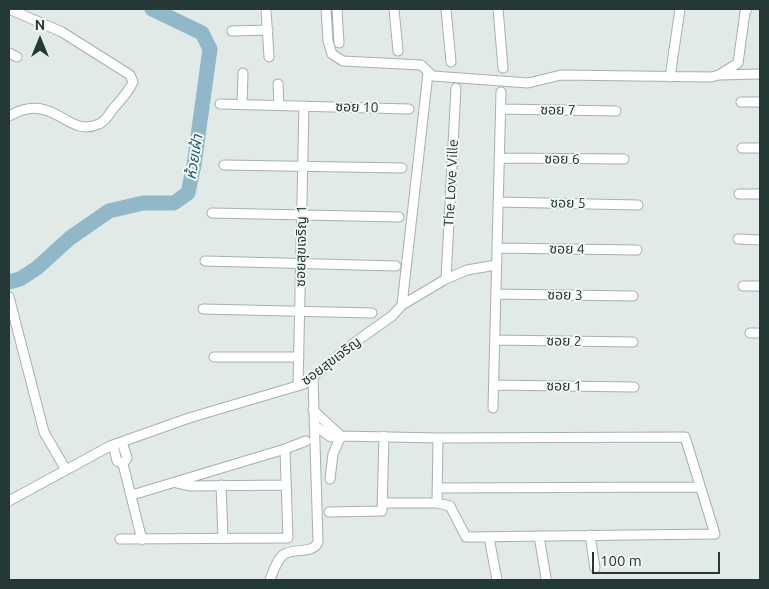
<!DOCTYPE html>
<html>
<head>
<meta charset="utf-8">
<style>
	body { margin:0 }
	#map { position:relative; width:769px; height:589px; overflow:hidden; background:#e1eae7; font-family:Ubuntu,sans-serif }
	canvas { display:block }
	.frame { position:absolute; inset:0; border:10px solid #243835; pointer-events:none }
	.north { position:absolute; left:15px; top:15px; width:50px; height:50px; -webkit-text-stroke:4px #f1f7f5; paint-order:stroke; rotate:0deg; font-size:14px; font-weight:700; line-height:20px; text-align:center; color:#243835 }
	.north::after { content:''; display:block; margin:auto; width:18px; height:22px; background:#243835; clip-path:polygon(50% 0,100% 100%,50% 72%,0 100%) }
	.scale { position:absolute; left:592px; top:552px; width:128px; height:22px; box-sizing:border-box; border:2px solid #243835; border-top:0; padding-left:6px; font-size:15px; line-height:18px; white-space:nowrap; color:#243835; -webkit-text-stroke:4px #f1f7f5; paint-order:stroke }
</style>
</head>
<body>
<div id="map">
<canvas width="769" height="589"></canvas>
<div class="frame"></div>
<div class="north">N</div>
<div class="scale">100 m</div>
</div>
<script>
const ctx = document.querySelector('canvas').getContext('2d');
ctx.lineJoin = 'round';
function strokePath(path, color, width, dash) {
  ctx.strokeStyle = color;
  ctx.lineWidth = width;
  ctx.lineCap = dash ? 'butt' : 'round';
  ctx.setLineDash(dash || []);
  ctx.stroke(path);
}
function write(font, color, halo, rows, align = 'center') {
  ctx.font = font + ' Ubuntu,"Noto Sans Thai",sans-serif';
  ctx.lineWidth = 4;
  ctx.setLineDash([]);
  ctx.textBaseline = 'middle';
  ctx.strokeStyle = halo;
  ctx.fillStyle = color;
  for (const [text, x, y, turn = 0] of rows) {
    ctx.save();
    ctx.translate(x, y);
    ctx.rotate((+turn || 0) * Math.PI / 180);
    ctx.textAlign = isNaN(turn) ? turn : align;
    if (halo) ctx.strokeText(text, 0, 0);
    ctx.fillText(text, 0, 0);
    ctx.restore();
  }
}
const river = new Path2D(`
	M 9,282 L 20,279 L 37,268 L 70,238 L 109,211 L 143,203 L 174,203 L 188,193 L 194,165 L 210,49 L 202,33 L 152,9`);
const street = new Path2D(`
	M 9,9 L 62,32 L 130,75 L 133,82 C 128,93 120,101 112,110 C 109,115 104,122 99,124 C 66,139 55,90 9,116
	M 266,9 L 269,57
	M 326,9 L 328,41 L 332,54 L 343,61 L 421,65 L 433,76 L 528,83 L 561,75 L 711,77 L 719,75 L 738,63 L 745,12 L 747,9
	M 337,9 L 339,43
	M 394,9 L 398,51
	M 446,9 L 451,62
	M 498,9 L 503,68
	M 232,31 L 268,30
	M 9,53 L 17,57
	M 719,75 L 760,74
	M 670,77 L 680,9
	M 278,84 L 279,105
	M 741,102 L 760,102
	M 220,104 L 409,109
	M 242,104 L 243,73
	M 501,109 L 616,111
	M 742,148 L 760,148
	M 499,158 L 624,159
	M 224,165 L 402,168
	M 739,194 L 760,194
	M 498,202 L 638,205
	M 212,213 L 399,217
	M 738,239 L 760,240
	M 497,248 L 637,250
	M 205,261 L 396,266
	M 446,279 L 456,88
	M 743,286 L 760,286
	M 496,294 L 633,296
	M 9,297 L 44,432 L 66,470
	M 402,305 L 446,279 L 467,270 L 496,265
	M 203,309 L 372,313
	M 750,333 L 760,333
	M 495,340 L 633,342
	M 214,357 L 299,357
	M 494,385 L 634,387
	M 298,386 L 304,106
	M 493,408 L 501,92
	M 313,410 L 341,436
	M 314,425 L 331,437 L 341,436
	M 122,442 L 127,458 L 123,464
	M 113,445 L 117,461 L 123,464 L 142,540
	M 330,479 L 333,454 L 341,436 L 438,438 L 685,437 L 715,534 L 466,537 L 450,506 L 437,503 L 383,503
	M 177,483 L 191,486 L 286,485
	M 221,485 L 223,538
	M 437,488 L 700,487
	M 132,495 L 285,449 L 306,441
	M 9,501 L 110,446 L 189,418 L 304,384 L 354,343 L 392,316 L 402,305 L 428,73
	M 437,503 L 438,438
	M 329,512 L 382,511 L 384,436
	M 590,535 L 595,568
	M 539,536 L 546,578
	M 489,537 L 497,580
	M 120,539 L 288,538 L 285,449
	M 270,580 C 273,572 276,561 283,555 C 293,547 313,555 318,542 L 313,378`);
const streetNames = [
	["ซอย 10",357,107,2],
	["ซอย 7",558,110,1],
	["ซอย 6",562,159,1],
	["The Love Ville",451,183,-87],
	["ซอย 5",568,203,1],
	["ซอยสุขเจริญ 1",301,246,-89],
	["ซอย 4",567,249,1],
	["ซอย 3",565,295,1],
	["ซอย 2",564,341,1],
	["ซอยสุขเจริญ",331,361,-37],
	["ซอย 1",564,386,1]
];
const waterNames = [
	["ห้วยเฝ้า",194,157,-81]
];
strokePath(river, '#90b8c8', 15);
strokePath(street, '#a5b1ae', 11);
strokePath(street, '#fff', 9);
write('14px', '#243835', '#f1f7f5', streetNames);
write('italic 15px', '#26586c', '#f1f7f5', waterNames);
</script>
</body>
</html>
